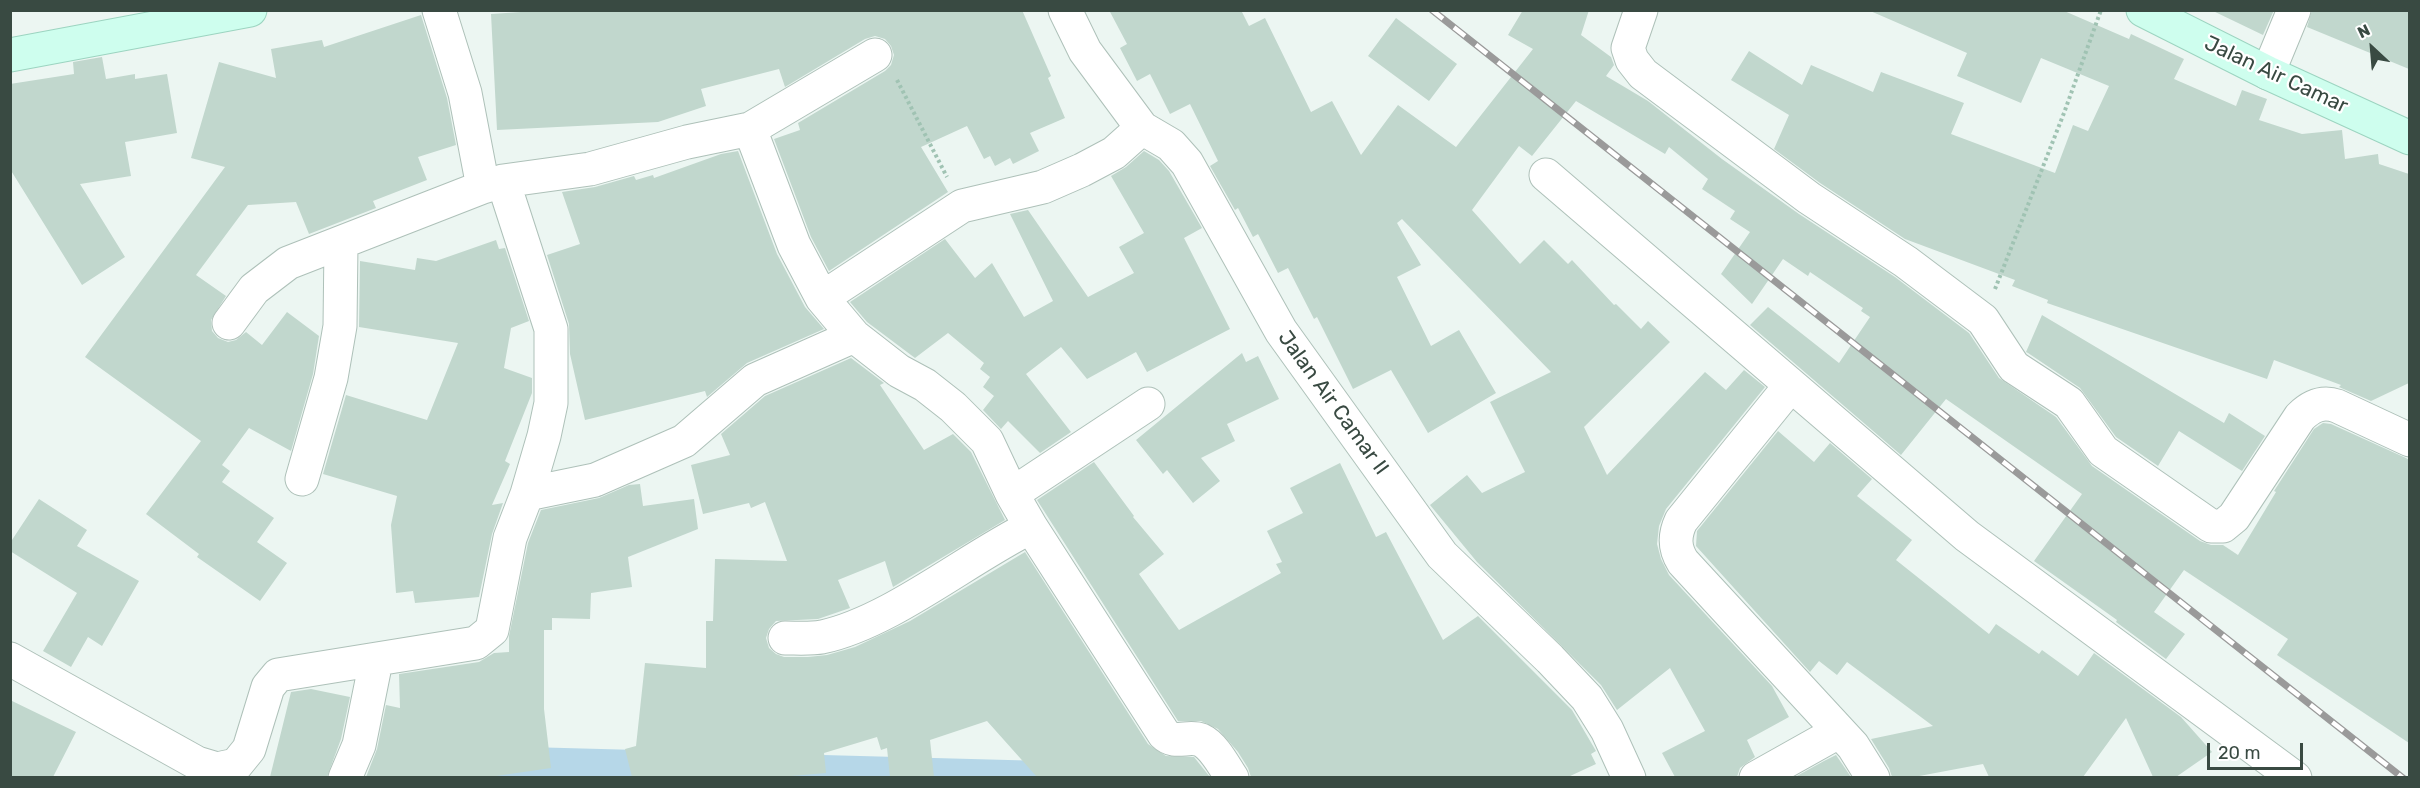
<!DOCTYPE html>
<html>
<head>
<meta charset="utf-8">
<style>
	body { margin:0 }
	#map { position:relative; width:2420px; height:788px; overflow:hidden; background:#ecf6f2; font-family:Rubik,sans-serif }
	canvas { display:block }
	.frame { position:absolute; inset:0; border:12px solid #394a42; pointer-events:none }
	.north { position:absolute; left:2342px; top:18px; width:60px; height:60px; -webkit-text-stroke:4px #fff; paint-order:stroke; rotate:334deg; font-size:16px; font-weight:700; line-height:24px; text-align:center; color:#394a42 }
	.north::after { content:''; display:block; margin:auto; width:21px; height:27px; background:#394a42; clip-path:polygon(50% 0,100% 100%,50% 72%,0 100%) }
	.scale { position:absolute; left:2207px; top:743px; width:96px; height:27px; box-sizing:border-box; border:3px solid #394a42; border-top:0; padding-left:8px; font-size:18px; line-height:21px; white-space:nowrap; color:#394a42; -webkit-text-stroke:4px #fff; paint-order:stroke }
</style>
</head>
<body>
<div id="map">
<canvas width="2420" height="788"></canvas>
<div class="frame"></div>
<div class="north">N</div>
<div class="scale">20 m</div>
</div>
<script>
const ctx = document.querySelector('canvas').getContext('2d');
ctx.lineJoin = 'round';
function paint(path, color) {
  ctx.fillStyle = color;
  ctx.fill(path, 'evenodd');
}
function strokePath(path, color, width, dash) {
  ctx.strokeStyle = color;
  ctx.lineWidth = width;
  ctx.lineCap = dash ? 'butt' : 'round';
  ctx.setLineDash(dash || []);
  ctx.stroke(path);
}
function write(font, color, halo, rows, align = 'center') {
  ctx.font = font + ' Rubik,sans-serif';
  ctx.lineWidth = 4.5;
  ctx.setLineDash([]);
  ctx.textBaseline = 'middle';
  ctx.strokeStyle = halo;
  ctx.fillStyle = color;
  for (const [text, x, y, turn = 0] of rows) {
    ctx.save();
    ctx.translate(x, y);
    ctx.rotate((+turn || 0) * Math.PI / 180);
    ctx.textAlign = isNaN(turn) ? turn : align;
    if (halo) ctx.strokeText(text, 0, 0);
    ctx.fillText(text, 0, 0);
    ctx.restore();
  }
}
const green = new Path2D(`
	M 453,745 L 1045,761 L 1077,777 L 429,778 Z`);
const building = new Path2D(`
	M 551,10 L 1022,10 L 1051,76 L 1048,78 L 1065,118 L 1030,133 L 1039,151 L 1013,164 L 1010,158 L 995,166 L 990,156 L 984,159 L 967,126 L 921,147 L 948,192 L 829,271 L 811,237 L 774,139 L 800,130 L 798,123 L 885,71 L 891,65 L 894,55 L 891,46 L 885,39 L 875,36 L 865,39 L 785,87 L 779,69 L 701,89 L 706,106 L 658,122 L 497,130 L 491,14 Z
	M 1109,10 L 1241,10 L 1249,26 L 1265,18 L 1311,112 L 1332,101 L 1361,155 L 1398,105 L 1456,147 L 1533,49 L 1508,35 L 1523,10 L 1589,10 L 1581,35 L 1611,57 L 1614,65 L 1606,76 L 1648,101 L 1722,159 L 1799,214 L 1895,277 L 1969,333 L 1999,378 L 2056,417 L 2092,466 L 2200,541 L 2211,545 L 2223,545 L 2238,555 L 2276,492 L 2274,491 L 2314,429 L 2323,423 L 2331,424 L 2406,458 L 2409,460 L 2409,743 L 2277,655 L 2288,639 L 2184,570 L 2154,612 L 2185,634 L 2166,659 L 2116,622 L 2117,620 L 2034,561 L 2082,494 L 1946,399 L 1901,455 L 1750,325 L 1768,307 L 1839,363 L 1870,317 L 1861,311 L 1863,308 L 1810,272 L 1808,276 L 1783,259 L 1752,304 L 1721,274 L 1750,232 L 1730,219 L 1735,211 L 1702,189 L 1708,179 L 1669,147 L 1665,154 L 1576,101 L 1532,156 L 1519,146 L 1472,210 L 1520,264 L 1544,240 L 1568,264 L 1572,260 L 1614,305 L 1616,304 L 1641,329 L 1648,321 L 1670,342 L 1584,427 L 1607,475 L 1705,372 L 1726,390 L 1744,370 L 1765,387 L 1666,509 L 1659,526 L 1657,544 L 1661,559 L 1669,575 L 1772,686 L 1789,717 L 1747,740 L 1755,757 L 1740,768 L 1737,777 L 1675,777 L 1662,753 L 1705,731 L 1670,668 L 1617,710 L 1601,685 L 1477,562 L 1430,505 L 1467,475 L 1482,493 L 1525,472 L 1490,402 L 1551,372 L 1402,219 L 1397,223 L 1421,265 L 1397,277 L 1431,346 L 1459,330 L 1496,393 L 1428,433 L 1391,370 L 1353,389 L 1317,317 L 1314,319 L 1288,268 L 1278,273 L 1258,234 L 1253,237 L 1238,208 L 1235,210 L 1210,166 L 1218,161 L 1190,104 L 1170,114 L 1150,74 L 1137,81 L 1120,48 L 1127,44 Z
	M 1868,10 L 2062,10 L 2129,39 L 2131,34 L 2184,59 L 2174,79 L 2236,106 L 2242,90 L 2267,99 L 2259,120 L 2302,134 L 2342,130 L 2345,159 L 2378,154 L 2379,164 L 2409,174 L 2409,383 L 2371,401 L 2339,387 L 2341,385 L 2274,360 L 2267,379 L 2047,303 L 2048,300 L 2012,286 L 2015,280 L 1905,239 L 1820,183 L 1774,149 L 1789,115 L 1731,80 L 1749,51 L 1802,85 L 1811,65 L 1873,92 L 1881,72 L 1964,103 L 1951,134 L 2055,173 L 2073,125 L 2088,131 L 2109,86 L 2041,58 L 2021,103 L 1957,76 L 1967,53 Z
	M 2211,10 L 2274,10 L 2263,35 Z
	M 2312,10 L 2409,10 L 2409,69 L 2307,27 Z
	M 421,15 L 447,98 L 456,145 L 418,157 L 427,180 L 373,201 L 376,208 L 309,234 L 296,202 L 248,205 L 196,275 L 226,296 L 211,320 L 212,331 L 218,338 L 228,342 L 236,340 L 246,332 L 262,345 L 287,312 L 319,336 L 313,374 L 291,451 L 249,428 L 222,465 L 230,471 L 222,482 L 274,518 L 257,542 L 287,563 L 260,601 L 197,557 L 199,554 L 146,514 L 201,441 L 85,357 L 225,167 L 191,158 L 219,62 L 276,78 L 271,49 L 322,40 L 324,47 Z
	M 1396,18 L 1457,64 L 1429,101 L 1368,56 Z
	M 102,57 L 106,79 L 135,74 L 135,79 L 167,74 L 177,133 L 125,142 L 131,176 L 80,184 L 125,257 L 82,285 L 10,169 L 10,84 L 74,74 L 73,62 Z
	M 738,151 L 777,254 L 805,307 L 824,329 L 747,363 L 707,397 L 705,391 L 585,420 L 570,354 L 569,324 L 547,255 L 580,244 L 562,192 L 595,187 L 634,176 L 636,180 L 653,175 L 654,178 L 721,154 Z
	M 1144,151 L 1159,160 L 1169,171 L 1202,228 L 1184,238 L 1230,329 L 1147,372 L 1136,352 L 1087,379 L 1061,347 L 1026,374 L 1071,432 L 1040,453 L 1008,421 L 1001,429 L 983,410 L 994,396 L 983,387 L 990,377 L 980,369 L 984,363 L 948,333 L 915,358 L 867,322 L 850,302 L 945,239 L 975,278 L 992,263 L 1024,317 L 1053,301 L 1010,214 L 1028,210 L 1088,297 L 1134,273 L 1119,247 L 1144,233 L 1111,176 L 1126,167 Z
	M 496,240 L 499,249 L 505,248 L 529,321 L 511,328 L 504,368 L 532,378 L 532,393 L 505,461 L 510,464 L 492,505 L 503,503 L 492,534 L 479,597 L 415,603 L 413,591 L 396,593 L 391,525 L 397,496 L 323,474 L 346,395 L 427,420 L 458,343 L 359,327 L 360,261 L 415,270 L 417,258 L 436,261 Z
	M 2042,315 L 2224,423 L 2229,413 L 2265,436 L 2242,471 L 2179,431 L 2158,466 L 2116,437 L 2080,388 L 2028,353 L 2026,352 Z
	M 1242,353 L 1246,362 L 1258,356 L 1279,399 L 1227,424 L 1235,441 L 1201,458 L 1220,481 L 1193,503 L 1167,470 L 1163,474 L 1136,440 Z
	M 851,358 L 884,383 L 880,385 L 924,450 L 953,434 L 971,452 L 1005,520 L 893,587 L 885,561 L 838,580 L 850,608 L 818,619 L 776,621 L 769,629 L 766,638 L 769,648 L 776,654 L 784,657 L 808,657 L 827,655 L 855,647 L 910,621 L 1025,552 L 1148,744 L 1166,756 L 1194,757 L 1210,777 L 1037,777 L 987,721 L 930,740 L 934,777 L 890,777 L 887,748 L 881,750 L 877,737 L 824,753 L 826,773 L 780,777 L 632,777 L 625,749 L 636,746 L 645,663 L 706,668 L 706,621 L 713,621 L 715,559 L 787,561 L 765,502 L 751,508 L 749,503 L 703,514 L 691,465 L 730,455 L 721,434 L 765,396 Z
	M 1778,431 L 1814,462 L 1830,443 L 1872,479 L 1857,496 L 1912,540 L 1896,560 L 1989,634 L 1996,624 L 2039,654 L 2042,650 L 2078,676 L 2094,653 L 2181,717 L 2212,752 L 2176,777 L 2153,777 L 2126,718 L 2083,777 L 1989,777 L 1983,764 L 1914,777 L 1892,777 L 1889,768 L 1871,739 L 1933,726 L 1847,662 L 1837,675 L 1819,661 L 1810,672 L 1696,546 L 1697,531 Z
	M 1094,462 L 1134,516 L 1133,517 L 1164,554 L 1139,574 L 1179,630 L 1281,573 L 1276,564 L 1282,562 L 1267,531 L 1303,513 L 1290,488 L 1340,463 L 1376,537 L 1386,532 L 1443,640 L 1478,616 L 1572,710 L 1596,751 L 1591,754 L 1596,764 L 1568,777 L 1251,777 L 1248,768 L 1238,752 L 1218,729 L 1201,721 L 1178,721 L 1037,500 Z
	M 640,484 L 643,506 L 694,499 L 698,529 L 628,557 L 632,587 L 591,593 L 590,619 L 552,618 L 552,630 L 544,630 L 544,709 L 551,768 L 489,777 L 366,777 L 377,749 L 386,705 L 400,708 L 399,674 L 479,662 L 494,653 L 509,652 L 509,636 L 528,543 L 541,510 L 599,498 L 629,485 Z
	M 39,499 L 87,530 L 77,546 L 139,581 L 102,646 L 88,637 L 71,667 L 43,651 L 77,593 L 10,551 L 10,543 Z
	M 311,689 L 350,697 L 341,739 L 327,777 L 270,777 L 291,692 Z
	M 10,700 L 76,732 L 53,777 L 10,777 Z
	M 1836,755 L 1851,777 L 1795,777 L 1824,761 Z`);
const path = new Path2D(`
	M 897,80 L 947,177
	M 1995,289 L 2064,113 L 2101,10`);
const minor = new Path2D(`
	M 439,10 L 465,93 L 483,187
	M 1065,10 L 1085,51 L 1142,128 L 1171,145 L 1187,163 L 1281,331 L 1442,555 L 1550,659 L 1587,698 L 1607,730 L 1629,778
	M 1641,10 L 1628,48 L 1632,60 L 1643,74 L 1809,198 L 1906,262 L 1983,320 L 2014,367 L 2069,403 L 2103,451 L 2211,526 L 2223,526 L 2234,517 L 2300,417 C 2311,406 2322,401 2337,406 L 2410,440
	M 2268,73 L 2294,10
	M 750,129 L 875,55
	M 1546,175 L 1967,536 L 2295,778
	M 822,298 L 962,206 L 1043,187 L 1082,170 L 1114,153 L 1142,128
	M 229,323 L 254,289 L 288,263 L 483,187 L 503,181 L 590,169 L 687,142 L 750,129 L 794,245 L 822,298 L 854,336 L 899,371 L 925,385 L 953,407 L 987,441 L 1012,494 L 1031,527 L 1164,734 C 1175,745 1188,735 1201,740 C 1214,746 1224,766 1232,778
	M 1791,385 L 1681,521 C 1674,536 1674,548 1683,562 L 1853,746 L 1873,778
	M 302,479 L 331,378 L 340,326 L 341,244
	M 527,494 L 595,480 L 684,441 L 755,380 L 854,336
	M 1012,494 L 1148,404
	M 785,638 C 797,638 810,639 822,637 C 891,622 966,559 1031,527
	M 10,659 L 197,763 L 217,769 L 236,765 L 249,749 L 268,687 L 278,675 L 476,643 L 492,630 L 510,538 L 527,494 L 544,436 L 551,403 L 551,329 L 503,181
	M 345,778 L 359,745 L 376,661
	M 1756,778 L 1838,732`);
const secondary = new Path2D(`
	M 2143,10 L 2268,73 L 2410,138
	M 10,55 L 250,10`);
const rail = new Path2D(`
	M 1432,10 L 2403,778`);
const streetNames = [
	["Jalan Air Camar",2276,75,25],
	["Jalan Air Camar II",1333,403,54]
];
paint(green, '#b6d7e8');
paint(building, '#c1d7cd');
strokePath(minor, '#aec1b9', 35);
strokePath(secondary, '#9cd4c0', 35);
strokePath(path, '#a0c3b3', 4, [3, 3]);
strokePath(minor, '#fff', 33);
strokePath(secondary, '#cefeee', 33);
strokePath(rail, '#9a9a9a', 7);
strokePath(rail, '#fff', 4.5, [14]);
write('21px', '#394a42', '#fff', streetNames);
</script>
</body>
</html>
